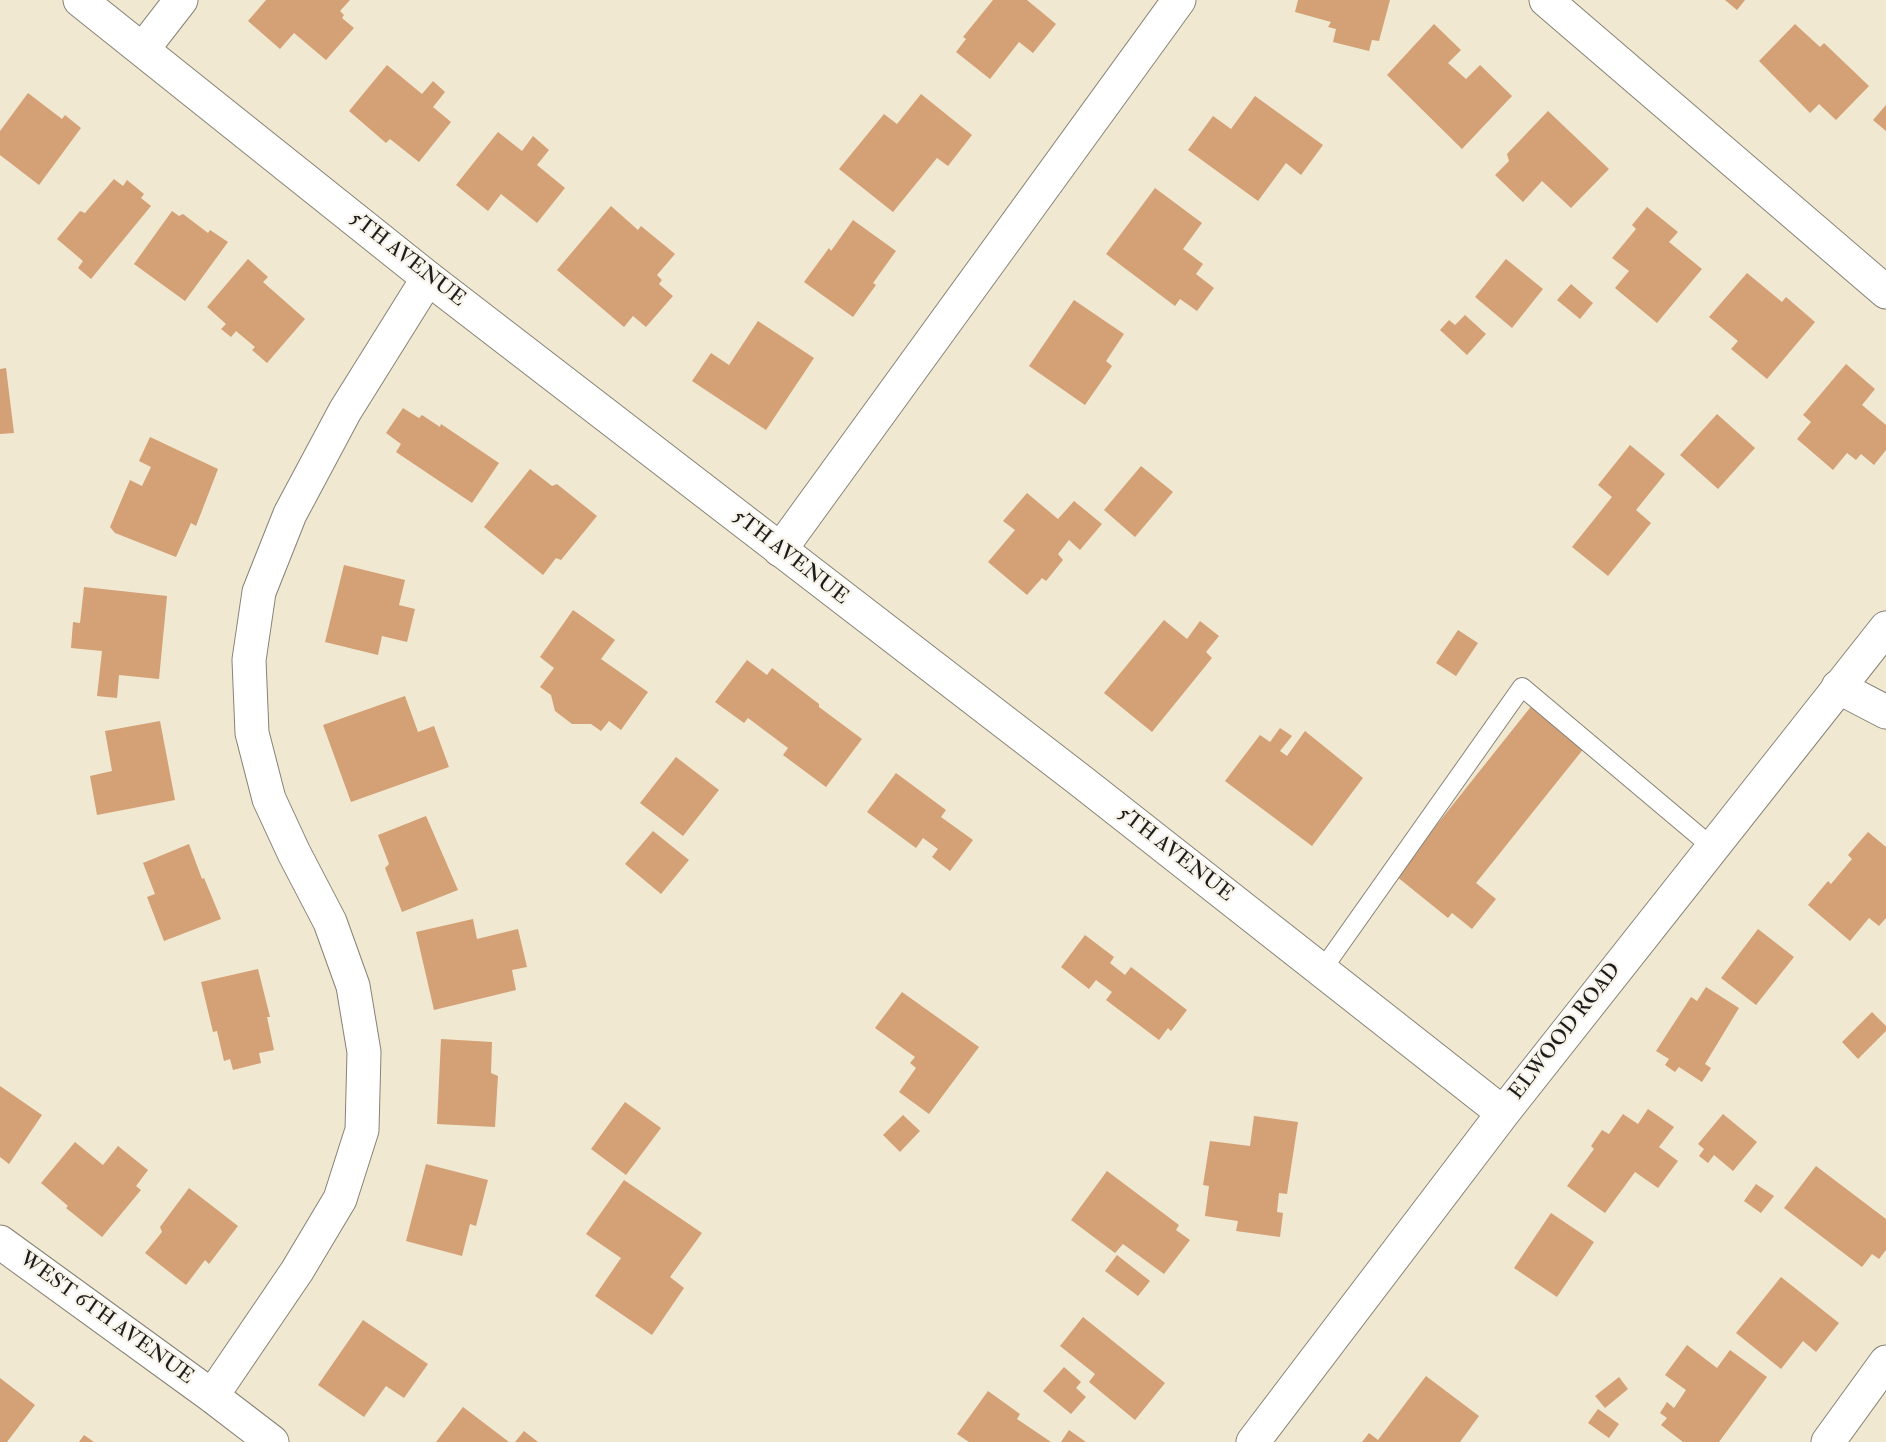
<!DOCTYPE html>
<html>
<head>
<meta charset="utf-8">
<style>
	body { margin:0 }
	canvas { display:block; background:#f0e8d0 }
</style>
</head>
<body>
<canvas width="1886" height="1442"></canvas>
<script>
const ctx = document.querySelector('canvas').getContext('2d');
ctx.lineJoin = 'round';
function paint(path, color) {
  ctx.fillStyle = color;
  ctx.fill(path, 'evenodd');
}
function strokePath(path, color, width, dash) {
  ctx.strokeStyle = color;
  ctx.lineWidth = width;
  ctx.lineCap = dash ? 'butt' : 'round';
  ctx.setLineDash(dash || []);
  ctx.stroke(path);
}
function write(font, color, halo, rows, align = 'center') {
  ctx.font = font + ' "IM FELL Double Pica",serif';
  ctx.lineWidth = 4.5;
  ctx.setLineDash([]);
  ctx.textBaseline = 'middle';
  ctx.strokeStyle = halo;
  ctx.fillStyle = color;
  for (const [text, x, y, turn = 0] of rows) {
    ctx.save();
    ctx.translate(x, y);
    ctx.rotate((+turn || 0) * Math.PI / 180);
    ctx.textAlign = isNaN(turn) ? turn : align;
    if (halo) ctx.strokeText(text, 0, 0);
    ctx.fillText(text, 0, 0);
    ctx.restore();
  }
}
const building = new Path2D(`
	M 266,0 L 350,0 L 340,11 L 344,15 L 342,18 L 354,28 L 326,60 L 294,33 L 280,49 L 248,21 Z
	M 993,0 L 1027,0 L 1056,24 L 1033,53 L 1019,42 L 990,79 L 956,52 L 966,39 L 963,37 Z
	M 1298,0 L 1390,0 L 1379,41 L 1372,40 L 1369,51 L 1333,42 L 1336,29 L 1328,27 L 1331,22 L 1295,12 Z
	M 1725,0 L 1745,0 L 1737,10 Z
	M 1434,24 L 1461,50 L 1448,63 L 1466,79 L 1480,65 L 1512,96 L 1462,149 L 1387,75 Z
	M 1795,24 L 1820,47 L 1824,43 L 1869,86 L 1836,120 L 1819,104 L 1810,113 L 1759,61 Z
	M 387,65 L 422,94 L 433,81 L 445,92 L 433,107 L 451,122 L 419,162 L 390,139 L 386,143 L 349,111 Z
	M 28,93 L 62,119 L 65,115 L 81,128 L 39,185 L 0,155 L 0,131 Z
	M 921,94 L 972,135 L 948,166 L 937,158 L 893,212 L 839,169 L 884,114 L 897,124 Z
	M 1255,96 L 1323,145 L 1301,175 L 1286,163 L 1258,201 L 1188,150 L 1213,116 L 1231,129 Z
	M 1886,105 L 1886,131 L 1873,120 Z
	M 1548,111 L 1609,169 L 1571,208 L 1542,181 L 1523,202 L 1495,175 L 1509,161 L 1507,154 Z
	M 498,132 L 522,151 L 533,136 L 549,150 L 537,165 L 565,188 L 537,223 L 501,194 L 488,211 L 456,185 Z
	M 114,179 L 123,186 L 127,180 L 144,194 L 141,198 L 151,206 L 91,279 L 78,268 L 83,261 L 57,239 L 80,211 L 85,213 Z
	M 1155,188 L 1202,223 L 1183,249 L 1203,264 L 1196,274 L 1214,288 L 1197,311 L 1180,299 L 1175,306 L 1106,254 Z
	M 611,206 L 638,230 L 641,226 L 675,254 L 657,275 L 662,280 L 659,284 L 673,296 L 646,327 L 633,316 L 624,327 L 557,270 Z
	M 1647,207 L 1678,232 L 1669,242 L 1702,269 L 1657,323 L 1615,288 L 1629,271 L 1612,258 L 1636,229 L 1632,225 Z
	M 172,211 L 179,216 L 183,214 L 208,233 L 210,230 L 228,242 L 185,301 L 134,264 Z
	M 853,220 L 896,251 L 873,283 L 876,285 L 853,317 L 804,282 L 829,248 L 831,251 Z
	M 248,259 L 268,277 L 263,282 L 305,319 L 267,363 L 252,350 L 255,347 L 236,331 L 231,337 L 221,329 L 226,324 L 207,307 Z
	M 1506,259 L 1543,289 L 1512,328 L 1475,297 Z
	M 1747,273 L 1782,302 L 1786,297 L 1815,322 L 1767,379 L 1731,349 L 1738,341 L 1709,317 Z
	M 1571,284 L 1593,303 L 1580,319 L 1557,300 Z
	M 1074,300 L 1124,334 L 1106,361 L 1112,366 L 1085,405 L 1029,366 Z
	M 1465,315 L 1486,334 L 1467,355 L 1440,330 L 1449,320 L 1455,325 Z
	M 758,321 L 814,358 L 766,430 L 692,381 L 711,353 L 729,365 Z
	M 1846,364 L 1875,389 L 1862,405 L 1886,425 L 1886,450 L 1874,465 L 1861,454 L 1856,460 L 1847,453 L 1833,470 L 1797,439 L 1811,422 L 1803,415 Z
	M 6,368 L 14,433 L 0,434 L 0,369 Z
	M 403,408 L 419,418 L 422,415 L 440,427 L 441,424 L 499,463 L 472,503 L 396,452 L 401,444 L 386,433 Z
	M 1717,414 L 1755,448 L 1718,489 L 1680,455 Z
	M 150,437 L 218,469 L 196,526 L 191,523 L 176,557 L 115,533 L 110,527 L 130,480 L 142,486 L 151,467 L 139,461 Z
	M 1630,445 L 1665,474 L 1636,510 L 1651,523 L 1608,576 L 1572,547 L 1612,497 L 1598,485 Z
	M 1141,466 L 1173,492 L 1135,537 L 1104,510 Z
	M 530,469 L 552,486 L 557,484 L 597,516 L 561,560 L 556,558 L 543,575 L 484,527 Z
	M 1027,493 L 1058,519 L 1074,501 L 1102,524 L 1080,550 L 1069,540 L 1058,554 L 1063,560 L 1046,581 L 1042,578 L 1027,595 L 988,562 L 1015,530 L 1003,521 Z
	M 344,565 L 405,580 L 399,605 L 415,609 L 407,642 L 382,636 L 378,655 L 325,642 Z
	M 84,587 L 167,596 L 159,679 L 119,675 L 117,698 L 97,696 L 102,651 L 71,648 L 73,622 L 80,623 Z
	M 573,610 L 615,640 L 601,659 L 648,692 L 621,730 L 609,721 L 601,731 L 591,724 L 572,724 L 555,711 L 551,695 L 540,687 L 554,668 L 540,657 Z
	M 1164,620 L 1187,639 L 1200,621 L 1219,636 L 1206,652 L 1212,658 L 1152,732 L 1104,693 Z
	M 1458,630 L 1478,643 L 1456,676 L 1436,663 Z
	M 747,660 L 767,675 L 772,668 L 819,704 L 819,707 L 862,739 L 826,787 L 783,755 L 788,748 L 748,718 L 744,723 L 715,702 Z
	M 405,696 L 418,732 L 434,726 L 449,767 L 351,802 L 323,725 Z
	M 1533,704 L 1585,747 L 1476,883 L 1496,899 L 1472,929 L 1452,913 L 1448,918 L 1396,876 Z
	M 160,721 L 175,800 L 97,815 L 90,776 L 112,771 L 105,731 Z
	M 1280,728 L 1292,736 L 1280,751 L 1287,756 L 1305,731 L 1363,778 L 1312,846 L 1225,781 L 1260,735 L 1270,742 Z
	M 676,757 L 719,790 L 683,836 L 640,803 Z
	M 896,773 L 946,810 L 941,817 L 973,840 L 950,871 L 932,857 L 938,849 L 923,838 L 916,848 L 867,812 Z
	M 426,816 L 458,890 L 402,912 L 385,868 L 389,864 L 378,835 Z
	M 653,831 L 689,860 L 661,894 L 625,864 Z
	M 1868,832 L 1886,847 L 1886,918 L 1879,926 L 1869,918 L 1850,941 L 1808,905 L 1828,881 L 1831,884 L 1852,859 L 1848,855 Z
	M 189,844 L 202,879 L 204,878 L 221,919 L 164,941 L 147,897 L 155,894 L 143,863 Z
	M 473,919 L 477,939 L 518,929 L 527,967 L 512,970 L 516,990 L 434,1010 L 416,932 Z
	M 1758,929 L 1794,957 L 1756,1005 L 1721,978 Z
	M 1085,935 L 1114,957 L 1110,963 L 1125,975 L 1131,967 L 1187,1010 L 1171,1031 L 1168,1028 L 1159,1040 L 1106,1000 L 1112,992 L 1096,980 L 1089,989 L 1061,967 Z
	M 258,969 L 270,1017 L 267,1017 L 274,1050 L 259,1053 L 261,1063 L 233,1070 L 230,1059 L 224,1061 L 217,1031 L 213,1032 L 201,982 Z
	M 1706,987 L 1739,1008 L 1705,1064 L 1711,1068 L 1702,1082 L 1679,1067 L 1675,1072 L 1665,1065 L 1669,1059 L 1656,1051 L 1691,997 L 1697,1001 Z
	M 902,992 L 979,1047 L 929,1114 L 899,1092 L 916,1068 L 910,1063 L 915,1057 L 875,1028 Z
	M 1872,1012 L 1886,1026 L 1886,1031 L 1858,1059 L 1842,1042 Z
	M 441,1039 L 492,1042 L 491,1073 L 498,1076 L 495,1127 L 437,1124 Z
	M 0,1086 L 42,1115 L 9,1164 L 0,1157 Z
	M 625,1102 L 661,1128 L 626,1175 L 591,1149 Z
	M 1648,1109 L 1674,1127 L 1659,1147 L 1678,1161 L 1658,1188 L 1635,1172 L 1605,1213 L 1567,1186 L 1594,1149 L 1591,1146 L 1602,1130 L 1609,1134 L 1623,1114 L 1638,1124 Z
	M 1723,1114 L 1757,1142 L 1733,1171 L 1714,1155 L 1708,1163 L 1699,1156 L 1704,1149 L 1698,1144 Z
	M 903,1115 L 920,1131 L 900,1152 L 883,1135 Z
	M 1254,1116 L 1298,1122 L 1287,1194 L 1279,1193 L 1277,1212 L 1283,1213 L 1280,1237 L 1236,1231 L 1238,1221 L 1205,1216 L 1209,1186 L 1203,1185 L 1210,1141 L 1250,1146 Z
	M 75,1142 L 103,1165 L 118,1146 L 148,1170 L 136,1186 L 141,1190 L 102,1237 L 66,1208 L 68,1206 L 41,1183 Z
	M 426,1164 L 488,1180 L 476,1226 L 470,1224 L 462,1256 L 406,1241 Z
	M 1816,1166 L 1886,1219 L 1886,1250 L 1879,1259 L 1872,1254 L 1862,1267 L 1784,1208 Z
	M 1107,1171 L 1179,1225 L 1176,1230 L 1190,1240 L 1164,1274 L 1123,1244 L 1115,1253 L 1071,1220 Z
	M 624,1180 L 702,1233 L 670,1277 L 684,1288 L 652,1335 L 595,1296 L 621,1258 L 586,1234 Z
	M 1756,1184 L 1774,1196 L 1761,1213 L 1744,1201 Z
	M 189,1188 L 238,1226 L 209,1264 L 205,1260 L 186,1285 L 145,1253 L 162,1232 L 160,1227 Z
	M 1551,1213 L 1594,1242 L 1557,1297 L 1514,1268 Z
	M 1117,1255 L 1150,1281 L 1138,1296 L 1105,1271 Z
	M 1781,1277 L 1839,1323 L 1816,1352 L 1803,1341 L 1781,1369 L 1736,1333 Z
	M 1083,1317 L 1165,1383 L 1135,1420 L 1089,1382 L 1095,1374 L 1060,1346 Z
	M 363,1320 L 428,1364 L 404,1398 L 386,1386 L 364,1417 L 318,1385 Z
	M 1687,1345 L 1717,1368 L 1730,1350 L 1767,1377 L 1719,1442 L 1683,1442 L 1661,1425 L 1667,1418 L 1660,1413 L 1667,1402 L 1674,1408 L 1686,1390 L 1665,1375 Z
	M 1064,1367 L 1081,1382 L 1076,1388 L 1086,1397 L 1071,1414 L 1043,1391 Z
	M 1426,1376 L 1479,1416 L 1460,1442 L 1362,1442 L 1369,1433 L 1378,1440 Z
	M 1619,1377 L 1628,1389 L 1605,1408 L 1595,1396 Z
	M 0,1378 L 35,1405 L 7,1442 L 0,1442 Z
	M 988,1391 L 1020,1414 L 1017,1419 L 1051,1442 L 969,1442 L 957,1434 Z
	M 463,1407 L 509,1442 L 436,1442 Z
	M 1598,1409 L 1619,1424 L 1609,1438 L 1588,1423 Z
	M 1069,1430 L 1086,1442 L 1061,1442 Z
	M 524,1431 L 538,1442 L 515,1442 Z
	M 84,1435 L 94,1442 L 79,1442 Z`);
const lane = new Path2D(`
	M 1322,970 L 1522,687 L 1712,847`);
const street = new Path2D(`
	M 1546,0 L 1886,292
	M 143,49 L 181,0
	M 780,550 L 1179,0
	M 1838,687 L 1886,712
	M 0,1242 L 212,1396 L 272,1442
	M 212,1396 L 297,1271 L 340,1199 L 362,1130 L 364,1052 L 353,986 L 330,922 L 294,853 L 269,799 L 252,733 L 249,660 L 259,592 L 290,514 L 345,411 L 428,278
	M 1828,1442 L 1886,1362`);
const secondary = new Path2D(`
	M 80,0 L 428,278 L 1081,781 L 1503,1113
	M 1253,1442 L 1503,1113 L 1886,628`);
const streetNames = [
	["5TH AVENUE",407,260,38],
	["5TH AVENUE",790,558,38],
	["5TH AVENUE",1175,855,38],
	["ELWOOD ROAD",1566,1032,-52],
	["WEST 6TH AVENUE",106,1319,36]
];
paint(building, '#d4a076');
strokePath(lane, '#868276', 20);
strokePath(street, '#868276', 35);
strokePath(secondary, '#868276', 35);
strokePath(lane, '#fff', 18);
strokePath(street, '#fff', 33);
strokePath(secondary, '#fff', 33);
write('21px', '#1c1c1c', '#f7f3e8', streetNames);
</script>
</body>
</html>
